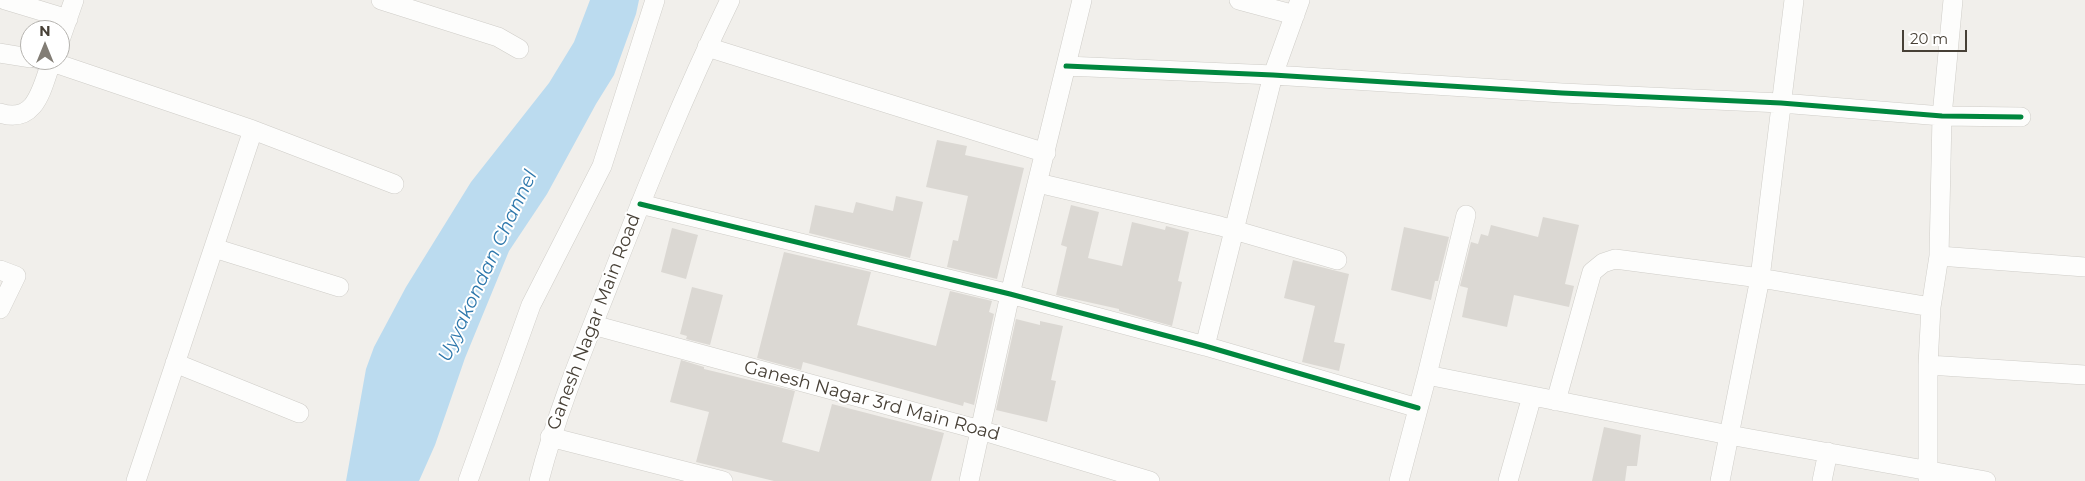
<!DOCTYPE html>
<html>
<head>
<meta charset="utf-8">
<style>
	body { margin:0 }
	#map { position:relative; width:2085px; height:481px; overflow:hidden; background:#f1efeb; font-family:Montserrat,sans-serif }
	canvas { display:block }
	.north { position:absolute; left:20px; top:20px; width:50px; height:50px; box-sizing:border-box; background:#fff; border:1px solid #b5b3af; border-radius:50%; rotate:0deg; font-size:14px; font-weight:700; line-height:20px; text-align:center; color:#474036 }
	.north::after { content:''; display:block; margin:auto; width:18px; height:22px; background:#827d75; clip-path:polygon(50% 0,100% 100%,50% 72%,0 100%) }
	.scale { position:absolute; left:1902px; top:30px; width:65px; height:22px; box-sizing:border-box; border:2px solid #474036; border-top:0; padding-left:6px; font-size:15px; line-height:18px; white-space:nowrap; color:#474036; -webkit-text-stroke:4px #fff; paint-order:stroke }
</style>
</head>
<body>
<div id="map">
<canvas width="2085" height="481"></canvas>
<div class="north">N</div>
<div class="scale">20 m</div>
</div>
<script>
const ctx = document.querySelector('canvas').getContext('2d');
ctx.lineJoin = 'round';
function paint(path, color) {
  ctx.fillStyle = color;
  ctx.fill(path, 'evenodd');
}
function strokePath(path, color, width, dash) {
  ctx.strokeStyle = color;
  ctx.lineWidth = width;
  ctx.lineCap = dash ? 'butt' : 'round';
  ctx.setLineDash(dash || []);
  ctx.stroke(path);
}
function write(font, color, halo, rows, align = 'center') {
  ctx.font = font + ' Montserrat,sans-serif';
  ctx.lineWidth = 4;
  ctx.setLineDash([]);
  ctx.textBaseline = 'middle';
  ctx.strokeStyle = halo;
  ctx.fillStyle = color;
  for (const [text, x, y, turn = 0] of rows) {
    ctx.save();
    ctx.translate(x, y);
    ctx.rotate((+turn || 0) * Math.PI / 180);
    ctx.textAlign = isNaN(turn) ? turn : align;
    if (halo) ctx.strokeText(text, 0, 0);
    ctx.fillText(text, 0, 0);
    ctx.restore();
  }
}
const water = new Path2D(`
	M 590,0 L 639,0 L 636,14 L 614,75 L 596,104 L 547,194 L 509,251 L 465,358 L 435,445 L 419,481 L 346,481 L 366,369 L 374,347 L 406,287 L 471,182 L 549,83 L 574,42 Z`);
const building = new Path2D(`
	M 937,140 L 967,146 L 965,155 L 1024,168 L 997,279 L 947,267 L 953,240 L 958,241 L 968,196 L 926,187 Z
	M 896,196 L 923,202 L 910,258 L 809,233 L 815,205 L 853,213 L 856,202 L 893,211 Z
	M 1071,205 L 1099,212 L 1088,258 L 1122,266 L 1132,222 L 1165,230 L 1166,226 L 1189,232 L 1178,281 L 1182,282 L 1172,326 L 1119,311 L 1119,309 L 1056,295 L 1067,247 L 1061,245 Z
	M 1543,217 L 1579,225 L 1565,284 L 1574,286 L 1569,307 L 1514,295 L 1507,327 L 1462,317 L 1468,288 L 1460,286 L 1471,242 L 1478,244 L 1481,234 L 1488,236 L 1491,225 L 1538,237 Z
	M 1404,227 L 1449,237 L 1438,281 L 1435,281 L 1431,300 L 1391,290 Z
	M 672,228 L 698,235 L 686,279 L 661,272 Z
	M 784,252 L 871,272 L 857,325 L 936,346 L 950,291 L 992,301 L 989,312 L 994,314 L 974,405 L 964,402 L 963,406 L 803,362 L 801,370 L 757,358 Z
	M 1293,260 L 1349,274 L 1334,342 L 1345,344 L 1339,371 L 1302,362 L 1315,306 L 1284,298 Z
	M 692,287 L 723,295 L 710,345 L 686,339 L 687,336 L 680,334 Z
	M 1016,319 L 1040,325 L 1040,321 L 1063,326 L 1051,380 L 1056,381 L 1047,422 L 996,410 Z
	M 681,360 L 704,367 L 704,369 L 795,391 L 782,442 L 819,452 L 832,404 L 944,433 L 931,481 L 774,481 L 696,462 L 709,412 L 670,402 Z
	M 1604,427 L 1641,435 L 1637,466 L 1627,466 L 1625,481 L 1592,481 Z`);
const street = new Path2D(`
	M 5,0 L 68,19
	M 381,0 L 498,37 L 519,49
	M 1239,0 L 1295,15
	M 1794,0 L 1760,278 L 1931,307 L 1939,256 L 2085,267
	M 60,40 L 74,0
	M 707,47 L 1046,153
	M 0,53 L 30,58
	M 40,60 L 52,62 L 253,130 L 394,184
	M 1066,66 L 1273,75 L 1562,93 L 1781,103 L 1942,116 L 2021,117
	M 0,113 C 37,125 42,86 52,60
	M 1038,183 L 1220,226 L 1337,260
	M 640,204 L 1010,294 L 1205,346 L 1418,408
	M 1466,215 L 1427,375 L 1729,435 L 1986,481
	M 214,248 L 339,287
	M 1939,256 L 1942,116 L 1953,0
	M 0,270 L 16,276 L 0,309
	M 593,325 L 980,430 L 1150,481
	M 1205,346 L 1273,75 L 1300,0
	M 175,363 L 299,413
	M 1928,365 L 2085,375
	M 1556,401 L 1592,272 L 1603,263 L 1615,259 L 1760,278 L 1720,481
	M 550,437 L 723,481
	M 136,481 L 253,130
	M 468,481 L 531,305 L 602,166 L 655,0
	M 539,481 C 556,415 582,352 607,289 C 645,191 684,94 730,0
	M 969,481 L 1011,290 L 1082,0
	M 1399,481 L 1427,375
	M 1508,481 L 1532,396
	M 1822,481 L 1828,452
	M 1928,481 L 1928,365 L 1931,307`);
const cycleway = new Path2D(`
	M 1066,66 L 1273,75 L 1562,93 L 1781,103 L 1942,116 L 2021,117
	M 640,204 L 1010,294 L 1205,346 L 1418,408`);
const streetNames = [
	["Ganesh Nagar Main Road",594,322,-69],
	["Ganesh Nagar 3rd Main Road",872,401,15]
];
const waterNames = [
	["Uyyakondan Channel",488,266,-65]
];
paint(water, '#bbdbef');
paint(building, '#dbd8d3');
strokePath(street, '#cfcdc8', 20);
strokePath(street, '#fdfdfc', 19);
strokePath(cycleway, '#00873e', 5);
write('18px', '#474036', '#fff', streetNames);
write('italic 19px', '#2e78ac', '#fff', waterNames);
</script>
</body>
</html>
